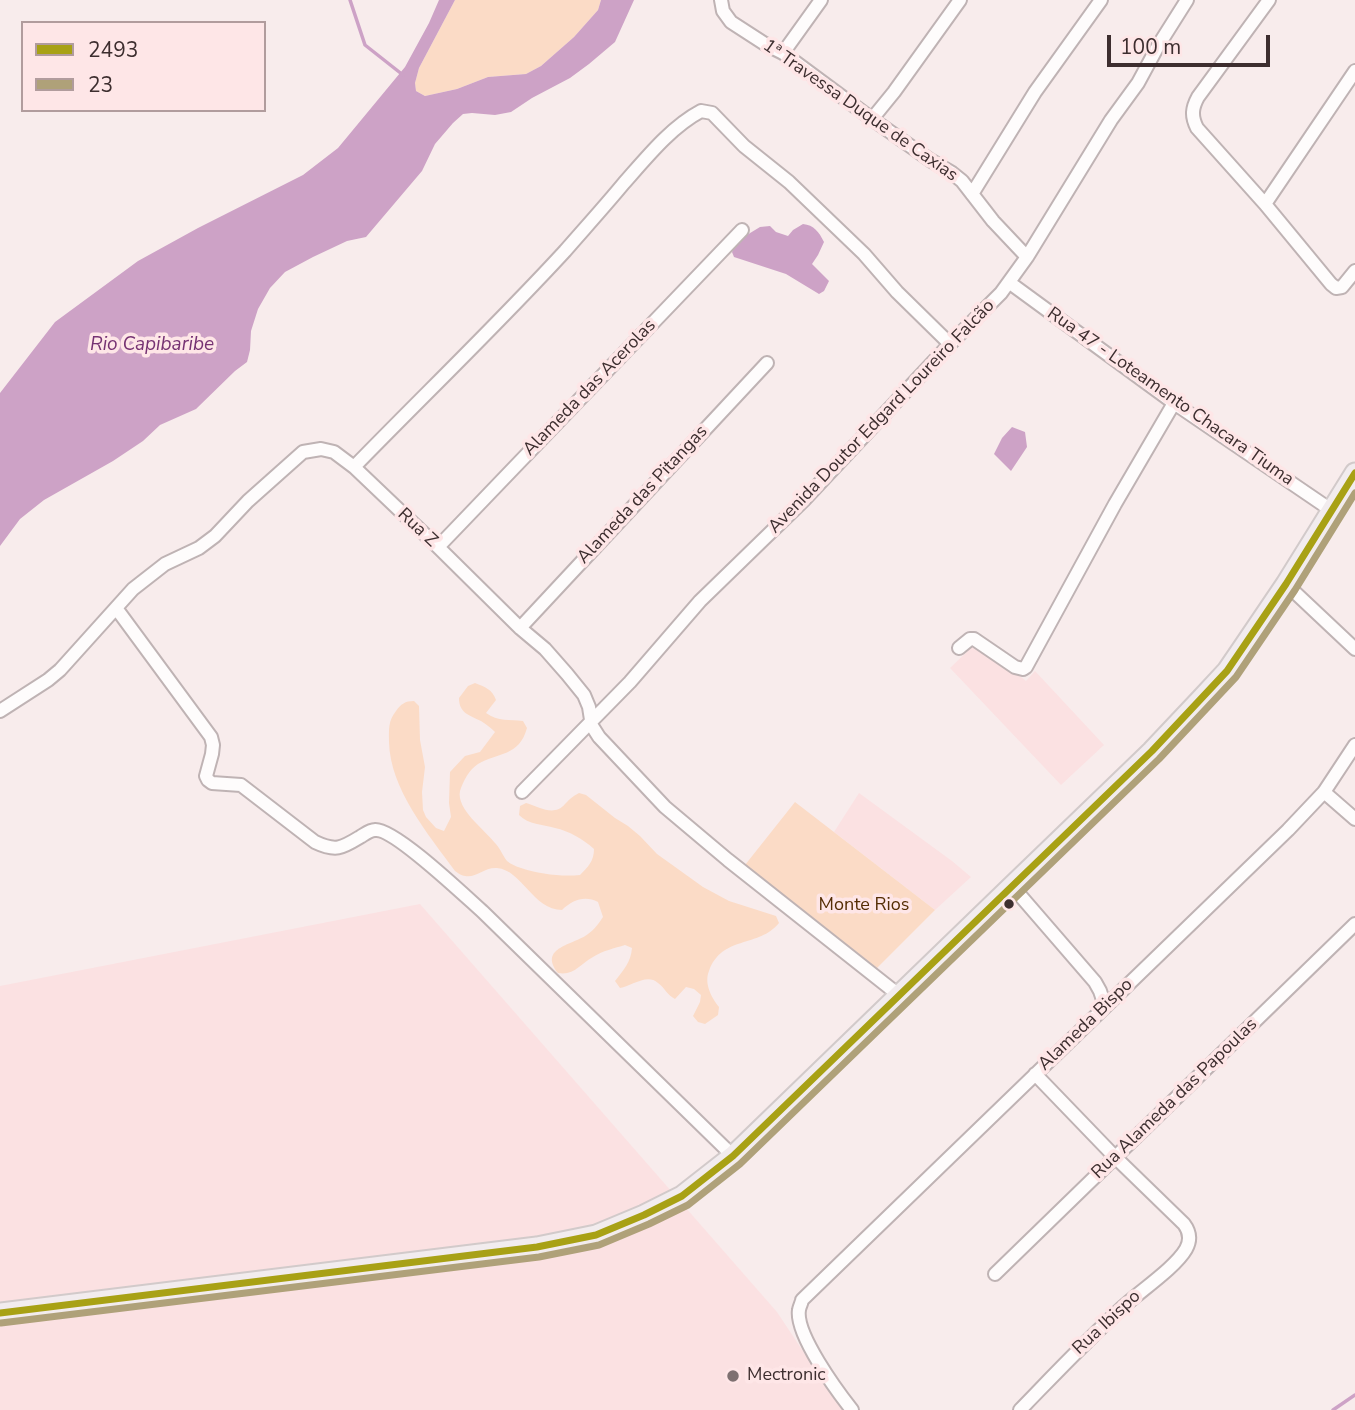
<!DOCTYPE html>
<html>
<head>
<meta charset="utf-8">
<style>
	body { margin:0 }
	#map { position:relative; width:1355px; height:1410px; overflow:hidden; background:#f8ecec; font-family:"Nunito Sans",sans-serif }
	canvas { display:block }
	.legend { position:absolute; left:21px; top:21px; width:245px; height:91px; box-sizing:border-box; background:#fee6e7; border:2px solid #b19c9d; margin:0; padding:9px 12px; list-style:none; font-size:21px; color:#3d2e2f }
	.legend li { display:flex; align-items:center; gap:14px; height:35px }
	.legend b { width:35px; border:2px solid #b19c9d }
	.scale { position:absolute; left:1107px; top:35px; width:163px; height:32px; box-sizing:border-box; border:4px solid #3d2e2f; border-top:0; padding-left:9px; font-size:21px; line-height:24px; white-space:nowrap; color:#3d2e2f; -webkit-text-stroke:5px #fee6e7; paint-order:stroke }
</style>
</head>
<body>
<div id="map">
<canvas width="1355" height="1410"></canvas>
<ul class="legend">
<li><b style="height:9px;background:#a8a115"></b>2493</li>
<li><b style="height:9px;background:#afa179"></b>23</li>
</ul>
<div class="scale">100 m</div>
</div>
<script>
const ctx = document.querySelector('canvas').getContext('2d');
ctx.lineJoin = 'round';
function paint(path, color) {
  ctx.fillStyle = color;
  ctx.fill(path, 'evenodd');
}
function strokePath(path, color, width, dash) {
  ctx.strokeStyle = color;
  ctx.lineWidth = width;
  ctx.lineCap = dash ? 'butt' : 'round';
  ctx.setLineDash(dash || []);
  ctx.stroke(path);
}
function write(font, color, halo, rows, align = 'center') {
  ctx.font = font + ' "Nunito Sans",sans-serif';
  ctx.lineWidth = 7;
  ctx.setLineDash([]);
  ctx.textBaseline = 'middle';
  ctx.strokeStyle = halo;
  ctx.fillStyle = color;
  for (const [text, x, y, turn = 0] of rows) {
    ctx.save();
    ctx.translate(x, y);
    ctx.rotate((+turn || 0) * Math.PI / 180);
    ctx.textAlign = isNaN(turn) ? turn : align;
    if (halo) ctx.strokeText(text, 0, 0);
    ctx.fillText(text, 0, 0);
    ctx.restore();
  }
}
const built = new Path2D(`
	M 977,642 L 1026,681 L 1035,671 L 1104,745 L 1061,785 L 950,668 Z
	M 859,793 L 952,861 L 971,877 L 935,910 L 834,832 Z
	M 420,904 L 777,1312 L 842,1410 L 0,1410 L 0,986 Z`);
const green = new Path2D(`
	M 455,0 L 601,0 L 598,10 L 574,37 L 541,66 L 526,74 L 488,77 L 457,89 L 425,96 L 416,91 L 415,83 L 419,68 Z
	M 475,683 C 485,687 492,689 496,700 L 486,713 C 498,722 510,719 523,721 L 527,728 C 519,757 498,752 478,764 C 469,770 463,781 460,791 C 456,809 485,830 495,843 C 500,848 503,856 507,861 C 510,864 518,867 521,868 C 539,874 562,877 580,875 C 588,867 594,861 594,849 C 583,839 569,831 555,828 C 542,824 529,825 519,815 L 520,806 L 526,803 C 540,807 554,817 565,804 C 570,799 573,796 579,793 L 586,795 L 615,818 L 628,826 L 640,836 L 657,854 L 703,887 L 729,901 L 776,916 L 779,923 C 759,948 722,935 709,971 C 704,983 711,997 719,1007 L 718,1015 L 705,1024 L 698,1022 L 693,1016 L 700,1002 L 701,995 L 694,989 L 686,987 L 675,999 C 667,995 665,988 658,983 C 647,973 632,986 620,988 L 615,981 C 623,971 631,962 632,948 L 625,945 C 615,948 602,951 593,957 C 580,964 574,976 558,973 C 538,947 574,945 588,934 C 594,930 599,923 603,917 L 598,902 C 585,895 572,900 562,910 C 533,910 522,870 497,868 C 480,867 473,885 455,871 C 428,834 390,789 389,742 C 389,729 388,721 396,711 C 401,704 405,701 414,701 L 419,706 L 420,740 L 425,767 L 422,792 L 423,810 L 426,817 L 436,828 L 444,831 L 451,817 L 449,803 L 450,772 L 465,756 L 480,752 L 495,732 C 491,728 486,724 481,721 C 469,715 459,713 459,698 L 468,686 Z
	M 795,802 L 935,910 L 877,968 L 745,865 Z`);
const water = new Path2D(`
	M 439,0 L 455,0 L 419,68 L 415,83 L 416,91 L 425,96 L 457,89 L 488,77 L 526,74 L 541,66 L 574,37 L 598,10 L 601,0 L 634,0 L 615,42 L 589,64 L 570,78 L 532,98 L 511,112 L 495,115 L 472,113 L 463,114 L 453,123 L 435,144 L 422,171 L 366,237 L 347,241 L 313,257 L 285,272 L 270,288 L 258,309 L 251,331 L 250,350 L 247,362 L 235,371 L 196,409 L 160,425 L 143,441 L 113,461 L 44,500 L 20,519 L 0,546 L 0,393 L 55,322 L 138,261 L 198,228 L 303,175 L 338,148 L 405,67 L 429,23 Z
	M 803,224 C 814,225 819,232 824,242 L 818,255 L 812,264 L 829,281 L 824,291 L 819,294 L 786,274 L 734,257 L 732,252 L 737,241 L 760,227 L 770,226 L 776,232 L 788,236 L 793,230 Z
	M 1012,427 L 1025,432 L 1027,447 L 1011,471 L 994,454 L 1002,438 Z`);
const stream = new Path2D(`
	M 350,0 L 365,45 L 403,75
	M 1333,1410 L 1355,1395`);
const minor = new Path2D(`
	M 721,0 L 723,11 L 731,22 L 765,44 L 783,53 L 872,119 L 930,160 L 952,173 L 962,181 L 993,221 L 1027,257
	M 1269,0 L 1198,97 C 1192,108 1191,116 1197,128 L 1265,204 L 1331,284 L 1336,288 L 1342,287 L 1355,271
	M 783,53 L 821,0
	M 872,119 L 894,92 L 960,0
	M 972,194 L 1035,92 L 1101,0
	M 1265,204 L 1355,71
	M 1010,283 L 1174,403 L 1331,510
	M 354,467 C 424,395 497,325 565,251 C 585,228 605,206 624,183 C 647,157 671,127 701,111 L 712,113 L 744,146 L 789,182 L 864,254 L 897,292 L 950,344
	M 438,547 L 742,230
	M 1286,584 L 1355,649
	M 116,608 L 211,737 L 213,745 L 212,754 L 206,776 L 208,780 L 212,783 L 241,785 L 315,842 C 336,852 342,848 360,837 C 365,834 370,830 375,830 C 394,828 466,897 483,912 L 733,1156
	M 520,628 L 767,363
	M 959,648 L 970,639 L 974,639 L 1015,667 L 1023,669 L 1026,667 L 1115,504 L 1174,403
	M 0,711 L 48,680 L 60,670 L 133,589 L 165,564 L 199,548 L 215,536 L 248,501 L 303,452 L 321,449 L 334,452 L 354,467 L 438,547 L 520,628 L 545,649 L 567,674 L 584,695 L 589,707 L 592,726 L 599,737 L 665,807 L 728,860 L 900,996
	M 522,792 L 630,682 L 700,601 L 804,500 L 950,344 L 1001,293 L 1027,257 L 1111,120 L 1138,83 L 1158,46 L 1187,0
	M 1324,792 L 1355,819
	M 1012,886 L 1095,982 L 1100,991 L 1105,1006
	M 995,1274 L 1355,924
	M 852,1410 C 837,1391 795,1334 799,1310 C 799,1308 802,1302 802,1300 L 1288,830 L 1324,792 L 1355,745
	M 1020,1410 C 1054,1375 1087,1340 1123,1307 C 1140,1291 1175,1268 1186,1249 C 1191,1240 1190,1232 1184,1224 L 1115,1157 L 1035,1074`);
const primary = new Path2D(`
	M 0,1313 L 537,1247 L 596,1235 L 644,1215 L 682,1196 L 733,1156 L 1012,886 L 1152,751 L 1202,698 L 1227,671 L 1242,649 L 1286,584 L 1355,473`);
const bus1 = new Path2D(`
	M 0,1313 L 537,1247 L 596,1235 L 644,1215 L 682,1196 L 733,1156 L 1152,751 L 1227,671 L 1286,584 L 1355,473`);
const bus2 = new Path2D(`
	M 1,1323 L 539,1257 L 599,1245 L 649,1224 L 688,1205 L 740,1164 L 1159,759 L 1236,677 L 1295,590 L 1355,493`);
const markers = [
	[1009,904,6,"#3d2e2f"],
	[733,1376,7,"#7e7071"]
];
const streetNames = [
	["1ª Travessa Duque de Caxias",860,111,35],
	["Alameda das Acerolas",590,388,-46],
	["Rua 47 - Loteamento Chacara Tiuma",1170,397,35],
	["Avenida Doutor Edgard Loureiro Falcão",882,417,-46],
	["Alameda das Pitangas",643,495,-47],
	["Rua Z",417,528,43],
	["Alameda Bispo",1086,1025,-44],
	["Rua Alameda das Papoulas",1175,1099,-44],
	["Rua Ibispo",1107,1323,-43]
];
const parkNames = [
	["Monte Rios",864,906]
];
const poiNames = [
	["Mectronic",747,1376]
];
const waterNames = [
	["Rio Capibaribe",152,345]
];
paint(built, '#fbe1e2');
paint(green, '#fbdbc6');
paint(water, '#cda2c6');
strokePath(stream, '#cda2c6', 3.5);
strokePath(minor, '#bfb3b4', 16);
strokePath(primary, '#d2caca', 23);
strokePath(minor, '#fefcfc', 12);
strokePath(primary, '#f2ecee', 19);
strokePath(bus1, '#a8a115', 7);
strokePath(bus2, '#afa179', 7);
for (const [x, y, r, color] of markers) {
  const dot = new Path2D();
  dot.arc(x, y, r, 0, 2 * Math.PI);
  ctx.fillStyle = color;
  ctx.fill(dot);
  strokePath(dot, '#fee6e7', 2.5);
}
write('18px', '#3d2e2f', '#fee6e7', streetNames);
write('18px', '#542d04', '#fee6e7', parkNames);
write('18px', '#3d2e2f', '#fee6e7', poiNames, 'left');
write('italic 19px', '#763273', '#fee6e7', waterNames);
</script>
</body>
</html>
